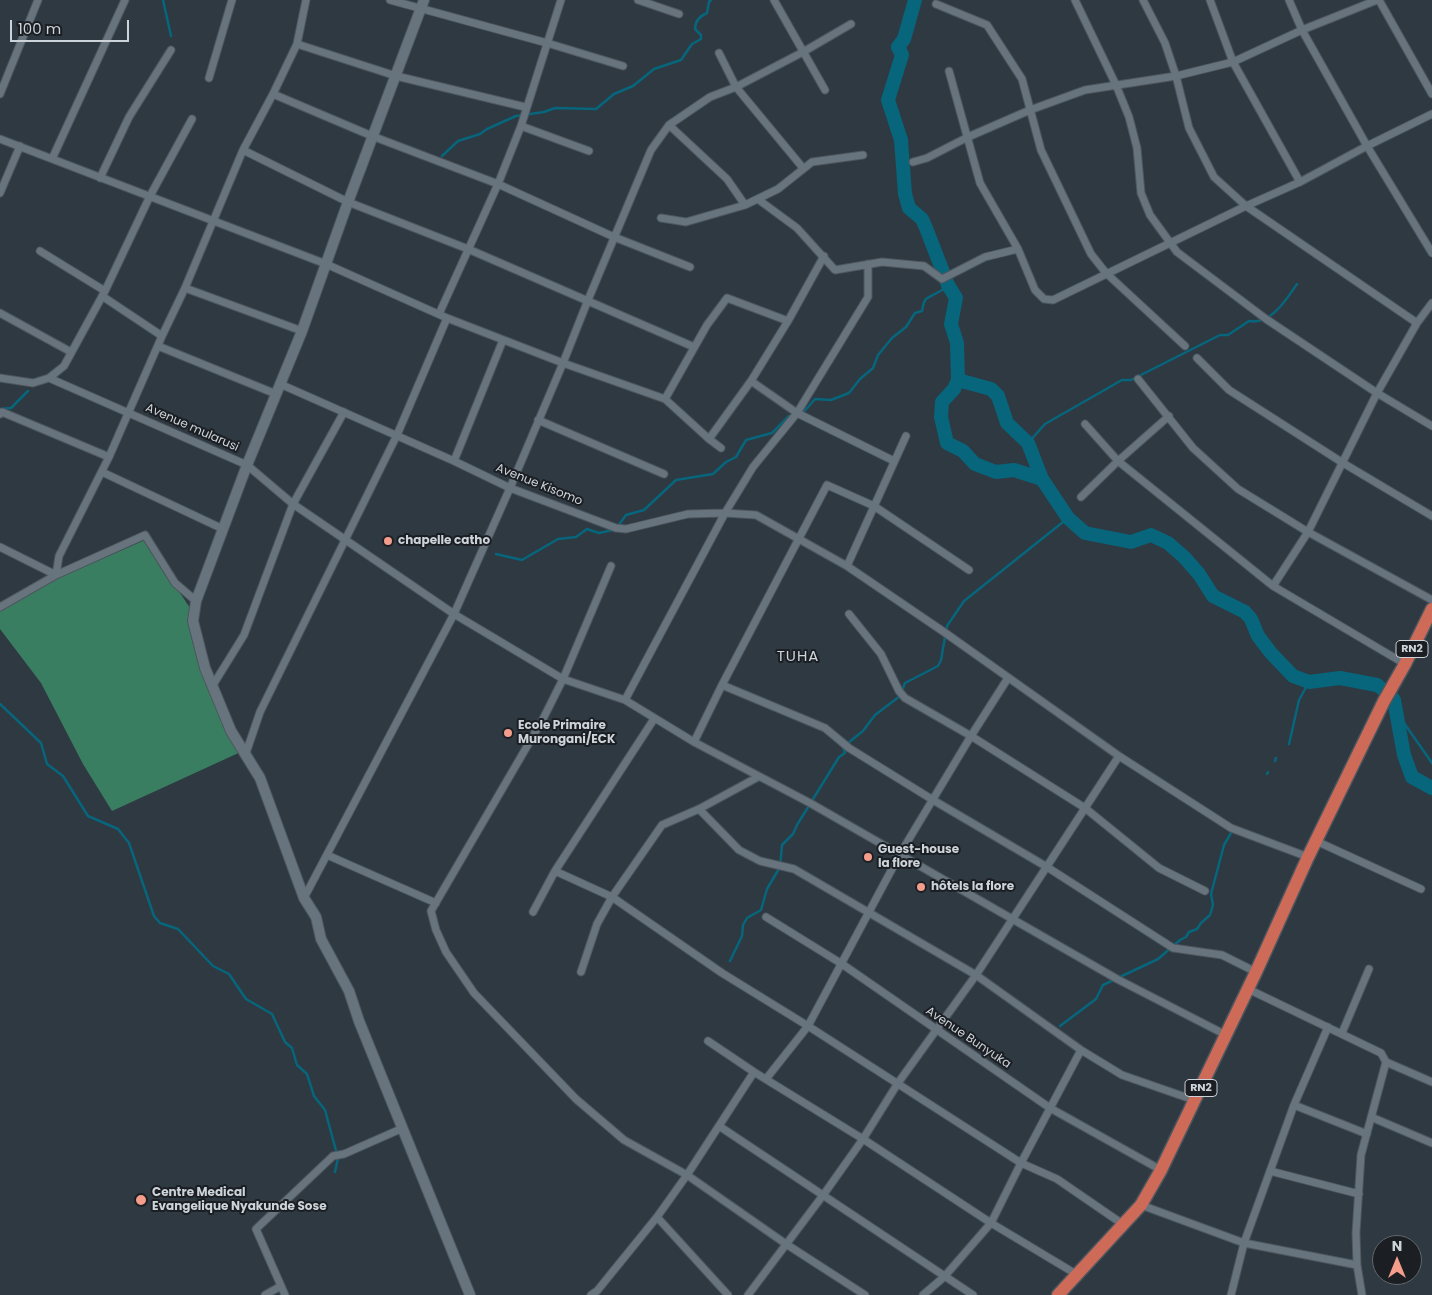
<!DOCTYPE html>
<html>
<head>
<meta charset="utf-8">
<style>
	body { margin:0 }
	#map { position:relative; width:1432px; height:1295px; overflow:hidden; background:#2e3942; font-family:Poppins,sans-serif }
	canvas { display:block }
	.north { position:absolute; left:1372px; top:1235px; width:50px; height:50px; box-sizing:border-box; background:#1b1f24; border:1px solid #62676c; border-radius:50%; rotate:0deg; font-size:14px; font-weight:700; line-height:20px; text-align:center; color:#ccd3d9 }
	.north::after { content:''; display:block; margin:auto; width:18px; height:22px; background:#f49d8b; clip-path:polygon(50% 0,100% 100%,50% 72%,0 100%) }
	.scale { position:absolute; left:10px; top:20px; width:119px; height:22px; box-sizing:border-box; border:2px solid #ccd3d9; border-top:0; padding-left:6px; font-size:15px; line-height:18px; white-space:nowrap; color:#ccd3d9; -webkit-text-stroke:4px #1b1f24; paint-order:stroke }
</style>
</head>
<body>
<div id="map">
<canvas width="1432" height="1295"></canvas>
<div class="north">N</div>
<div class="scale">100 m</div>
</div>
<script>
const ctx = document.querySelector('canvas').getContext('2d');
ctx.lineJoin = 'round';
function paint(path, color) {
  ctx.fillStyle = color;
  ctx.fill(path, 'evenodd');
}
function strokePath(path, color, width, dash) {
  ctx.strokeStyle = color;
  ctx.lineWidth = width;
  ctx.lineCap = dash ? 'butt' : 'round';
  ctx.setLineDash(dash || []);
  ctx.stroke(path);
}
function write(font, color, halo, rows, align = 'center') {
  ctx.font = font + ' Poppins,sans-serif';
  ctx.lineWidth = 4;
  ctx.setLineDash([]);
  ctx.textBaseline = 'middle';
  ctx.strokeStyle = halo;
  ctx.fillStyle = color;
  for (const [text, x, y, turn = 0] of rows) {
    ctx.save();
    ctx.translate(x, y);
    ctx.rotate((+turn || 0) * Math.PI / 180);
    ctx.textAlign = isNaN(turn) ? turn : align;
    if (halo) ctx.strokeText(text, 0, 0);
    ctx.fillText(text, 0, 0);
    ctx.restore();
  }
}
const forest = new Path2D(`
	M 145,540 L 190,608 C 181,644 227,717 245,750 L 112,811 L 83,764 L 41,683 L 0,629 L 0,604 Z`);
const stream = new Path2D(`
	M 163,0 L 171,36
	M 442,156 L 458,141 L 480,134 L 487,129 L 516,116 L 544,112 L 555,108 L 596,109 L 614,94 L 633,86 L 654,69 L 681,60 L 692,44 L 701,39 L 701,35 L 695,29 C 695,21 700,16 707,13 L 709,2 L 711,0
	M 0,409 L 11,408 L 28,391
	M 801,415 L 815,399 L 831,400 L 849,393 L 860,379 L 873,368 L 878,355 L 892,338 L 906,327 L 915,313 L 922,311 C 923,307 923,302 926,299 C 933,294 942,292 948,285
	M 1028,443 L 1045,424 L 1122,380 L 1131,380 L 1220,335 L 1228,335 L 1249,321 C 1271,325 1286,300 1297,284
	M 618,526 L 626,515 L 644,510 L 676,480 L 713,474 L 726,462 L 736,457 L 746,440 L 772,433 L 789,416 L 793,416
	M 496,554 L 522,560 L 558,539 L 576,537 L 587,529 L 599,533 L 613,530
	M 0,704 L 41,743 L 47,764 L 63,776 L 88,816 L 118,829 L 129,843 L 154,916 L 160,923 L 178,929 L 213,966 L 229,974 L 246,999 L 272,1014 L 285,1042 L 292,1048 L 297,1065 L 307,1074 L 314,1096 L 325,1110 L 338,1158 L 335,1172
	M 1397,713 L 1432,763
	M 1289,744 L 1299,700 L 1309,682
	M 1275,761 L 1276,758
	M 1267,774 L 1268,772
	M 730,961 L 742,936 L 743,925 L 747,918 L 761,910 L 767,889 L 780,867 L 782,845 L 793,834 L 797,825 L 839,757 L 845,753 L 843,747 L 863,731 L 875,715 L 900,696 L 905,683 L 938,666 L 941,660 L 947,626 L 964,601 L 1068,518
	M 1060,1026 L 1096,999 L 1103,985 L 1158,959 L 1180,940 L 1186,937 L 1189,932 L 1197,929 L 1201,923 L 1210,915 L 1213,905 L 1211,894 L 1224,845 L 1231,833`);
const river = new Path2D(`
	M 915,0 L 904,39 L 898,47 L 902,55 L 888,100 L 901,140 L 905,194 L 909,208 L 922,219 L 926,228 L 948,285 L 956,298 L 951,324 L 957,343 L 958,380 L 954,389 L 942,402 L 941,417 L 947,443 L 963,451 L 975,464 L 996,472 L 1014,470 L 1042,479 L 1068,518 L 1085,533 L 1131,542 L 1151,535 L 1168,543 L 1184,557 L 1199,574 L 1213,596 L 1245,612 L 1251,619 L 1258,636 L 1271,653 L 1293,676 L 1309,682 L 1340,678 L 1377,685 L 1389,694 L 1394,700 L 1404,755 L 1412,777 L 1432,788
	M 958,380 L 991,389 L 998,396 L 1007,423 L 1028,443 L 1042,479`);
const street = new Path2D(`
	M 390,0 L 547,43 L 623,66
	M 638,0 L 679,14
	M 774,0 L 825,90
	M 1075,0 L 1116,85 L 1129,117 L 1137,148 L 1141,193 L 1150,215 L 1177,252 L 1266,319 L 1377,393 L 1432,426
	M 1143,0 L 1165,43 L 1176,76 L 1189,128 L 1214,177 L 1246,206 L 1417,323
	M 1210,0 L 1233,62 L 1300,182
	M 1289,0 L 1302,30 L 1367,146 L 1432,253
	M 1379,0 L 1432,94
	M 936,4 L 987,25 L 1022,79 L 1041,150 L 1091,254 L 1106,273 L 1185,346
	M 297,44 L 396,76 L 525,107
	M 719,53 L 736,87 L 803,168
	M 949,71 L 980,183 L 1018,249 L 1035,290 L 1044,299 L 1053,300 L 1246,206 L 1300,182 L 1367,146 L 1432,114
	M 209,78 L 232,0
	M 0,94 L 38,0
	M 273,94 L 372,136 L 498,184 L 614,237 L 690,267
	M 669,125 L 727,179 L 745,205
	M 521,126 L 589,151
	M 0,139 L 326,264 L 447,318 L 563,363 L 665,399 L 709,439 L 721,448
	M 243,150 L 348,202 L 468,249 L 694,347
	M 52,159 L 125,0
	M 913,162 L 927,158 L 968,137 L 1030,110 L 1085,90 L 1176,76 L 1233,62 L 1302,30 L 1377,0
	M 100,178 L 129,117 L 171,50
	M 0,193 L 20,146
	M 759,200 L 797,228 L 835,270 L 882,262 L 924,266 L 942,279 L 985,257 L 1018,249
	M 661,218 L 686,222 L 745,205 L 778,189 L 812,162 L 863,155
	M 40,251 L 105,291
	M 185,288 L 302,331
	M 102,296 L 162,336
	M 0,313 L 71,352
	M 439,314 L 498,184 L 521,126 L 561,0
	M 158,346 L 276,394
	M 1197,358 L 1229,390 L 1343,463 L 1432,516
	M 0,378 L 33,383 L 49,378 L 64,366 L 105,291 L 150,196 L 192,119
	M 49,378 L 247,465 L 293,504 L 454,614 L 563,679 L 625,700 L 694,742 L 810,803 L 1117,979 L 1226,1035
	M 1138,379 L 1193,448 L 1238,489 L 1308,532 L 1432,600
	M 751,381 L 797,413 L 894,461
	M 280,384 L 454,461 L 510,488 L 616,528 L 626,529 L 688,514 L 725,513 L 756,515 L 847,566 L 944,632 L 1119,756 L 1231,828 L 1308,857
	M 665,399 L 707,325 L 727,298 L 788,321
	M 0,414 L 2,412 L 109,457
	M 538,420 L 664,474
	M 1085,424 L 1118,461 L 1273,586 L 1405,664
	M 709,439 L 751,381 L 788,321 L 824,256
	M 454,461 L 503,340
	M 102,472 L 223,529
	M 1081,497 L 1118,461 L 1169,416
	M 0,547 L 56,575 L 59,556 L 109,457 L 162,336 L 185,288 L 243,150 L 273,94 L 297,44 L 306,0
	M 611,566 L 563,679 L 543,719 L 431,911 L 436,930 L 446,952 L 474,993 L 576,1099 L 624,1140 L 687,1175 L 786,1244 L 865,1295
	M 847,566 L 906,436
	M 1273,586 L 1308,532 L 1377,393 L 1417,323 L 1432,303
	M 0,607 L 56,575 L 145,535 L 175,583 L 196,601
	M 849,614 L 881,654 L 899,691 L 905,698 L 971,736 L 1085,808 L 1159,868 L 1205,891
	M 213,685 L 244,635 L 293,504 L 344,412
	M 722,685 L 825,728 L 849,748 L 933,800 L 1047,867 L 1173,948 L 1222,955 L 1256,972
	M 625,700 L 725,513 L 753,467 L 797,413 L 868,297 L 868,264
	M 694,742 L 722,685 L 827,485 L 874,506 L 969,570
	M 246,753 L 260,712 L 397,435 L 447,318
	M 699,809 L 739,850 L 760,861 L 794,869 L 976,975 L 1081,1050 L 1122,1075 L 1194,1100
	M 1316,841 L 1421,889
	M 327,855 L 436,903
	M 555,871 L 612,897 L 722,973 L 808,1026 L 1021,1163 L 1057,1179 L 1124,1225
	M 304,898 L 454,614 L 510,488 L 563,363 L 588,300 L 651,150 L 669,125 L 710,97 L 736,87 L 803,52 L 851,24
	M 533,912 L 555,871 L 654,719
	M 766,917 L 842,964 L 1050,1108 L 1161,1170
	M 581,972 L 597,924 L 612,897 L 662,825 L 699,809 L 758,777
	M 1248,989 L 1381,1053 L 1386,1062 L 1361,1155 L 1356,1233 L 1357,1265
	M 1342,1033 L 1369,969
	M 708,1041 L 754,1072 L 863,1139 L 991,1223 L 1076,1274
	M 1386,1062 L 1432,1082
	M 766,1079 L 808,1026 L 900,854 L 971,736 L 1008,678
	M 1294,1105 L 1367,1134
	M 1371,1117 L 1432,1143
	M 719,1126 L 973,1295
	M 1270,1171 L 1359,1194
	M 1141,1205 L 1244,1243 L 1357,1265 L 1362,1295
	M 657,1217 L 728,1295
	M 265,1295 L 281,1286
	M 285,1295 L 256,1229 L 333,1156 L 344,1154 L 403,1128
	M 591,1295 L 597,1291 L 657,1217 L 687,1175 L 754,1072
	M 748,1295 L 824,1194 L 863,1139 L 898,1083 L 976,975 L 1119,756
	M 923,1295 L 944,1277 L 991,1223 L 1021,1163 L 1081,1050
	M 1231,1295 L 1244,1243 L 1294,1105 L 1328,1027`);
const secondary = new Path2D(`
	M 424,0 L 348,202 L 302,331 L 247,465 L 196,601 L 193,621 L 205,668 L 231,731 L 260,778 L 304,898 L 316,917 L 321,939 L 349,991 L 359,1021 L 470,1295`);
const highway = new Path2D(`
	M 1058,1295 L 1141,1205 L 1161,1170 L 1256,972 L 1308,857 L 1384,701 L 1405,664 L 1432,609`);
const markers = [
	[388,541,5,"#f49d8b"],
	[508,733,5,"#f49d8b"],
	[868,857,5,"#f49d8b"],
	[921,887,5,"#f49d8b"],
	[141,1200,6,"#f49d8b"]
];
const shields = [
	[1412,649,32],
	[1201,1088,32]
];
const shieldNames = [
	["RN2",1412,649],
	["RN2",1201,1088]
];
const streetNames = [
	["Avenue mularusi",192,428,24],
	["Avenue Kisomo",539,485,22],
	["Avenue Bunyuka",968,1038,34]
];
const poiNames = [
	["chapelle catho",398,541],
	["Ecole Primaire",518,726],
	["Murongani/ECK",518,740],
	["Guest-house",878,850],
	["la flore",878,864],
	["hôtels la flore",931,887],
	["Centre Medical",152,1193],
	["Evangelique Nyakunde Sose",152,1207]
];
const quarterNames = [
	["TUHA",798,657]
];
paint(forest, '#3a7e61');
strokePath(stream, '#07657c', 2.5);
strokePath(river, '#07657c', 14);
strokePath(street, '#4d565e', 9);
strokePath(secondary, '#4d565e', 12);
strokePath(highway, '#4d565e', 15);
strokePath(street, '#67737d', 7);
strokePath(secondary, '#67737d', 10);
strokePath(highway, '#cd6a58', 12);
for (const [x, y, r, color] of markers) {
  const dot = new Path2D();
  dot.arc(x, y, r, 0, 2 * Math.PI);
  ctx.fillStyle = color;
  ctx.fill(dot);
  strokePath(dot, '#1b1f24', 2);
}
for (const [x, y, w] of shields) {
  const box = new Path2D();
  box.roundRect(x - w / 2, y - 8.5, w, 17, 4);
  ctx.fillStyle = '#1b1f24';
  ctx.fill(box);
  strokePath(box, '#ccd3d9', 1);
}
write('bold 11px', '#ccd3d9', null, shieldNames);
write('12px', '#ccd3d9', '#1b1f24', streetNames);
write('bold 12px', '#ccd3d9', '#1b1f24', poiNames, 'left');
ctx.letterSpacing = '1px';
write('15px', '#ccd3d9', '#1b1f24', quarterNames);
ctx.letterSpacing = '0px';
</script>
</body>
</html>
